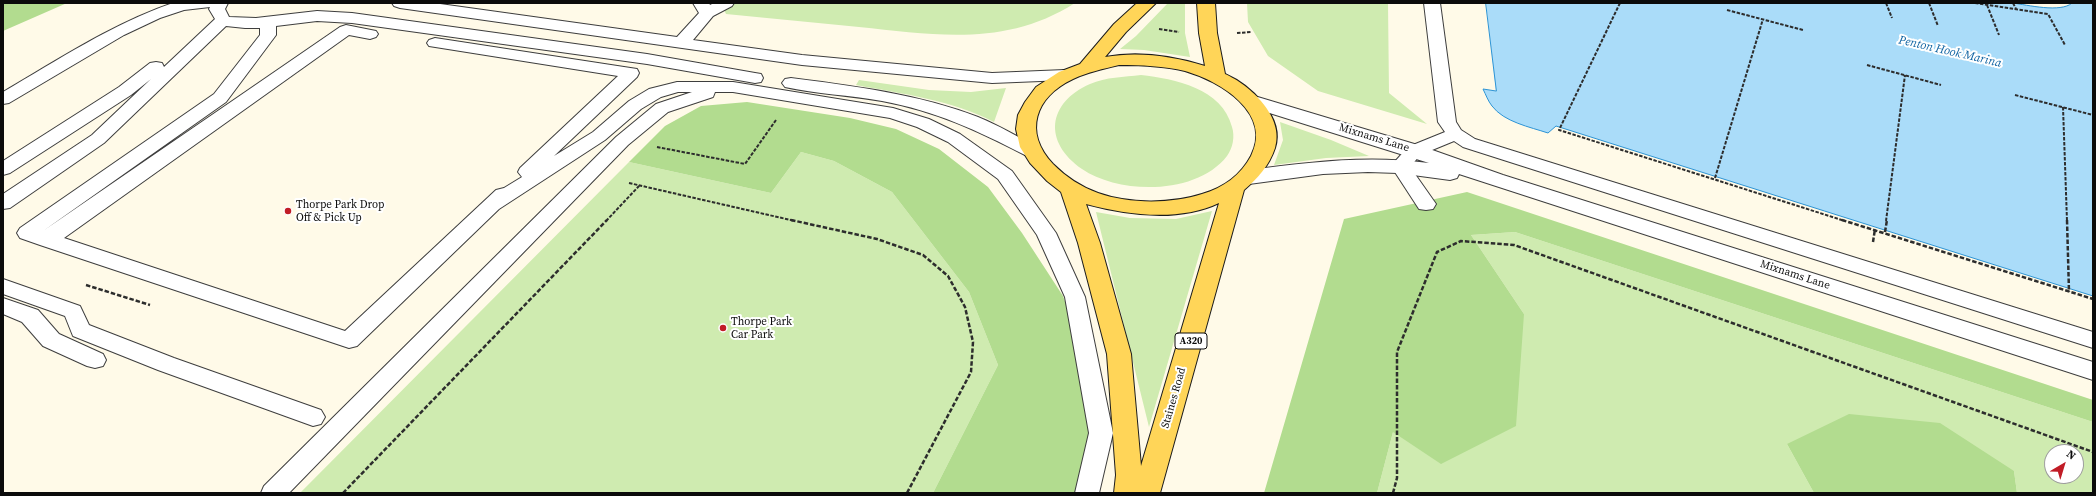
<!DOCTYPE html>
<html>
<head>
<meta charset="utf-8">
<style>
	body { margin:0 }
	#map { position:relative; width:2096px; height:496px; overflow:hidden; background:#fffae8; font-family:"Source Serif 4",serif }
	canvas { display:block }
	.frame { position:absolute; inset:0; border:4px solid #0b0b0b; pointer-events:none }
	.north { position:absolute; left:2044px; top:444px; width:40px; height:40px; box-sizing:border-box; background:#fff; border:1px solid #9d9d9d; border-radius:50%; rotate:38deg; font-size:11px; font-weight:700; line-height:16px; text-align:center; color:#0b0b0b }
	.north::after { content:''; display:block; margin:auto; width:14px; height:18px; background:#c11c26; clip-path:polygon(50% 0,100% 100%,50% 72%,0 100%) }
</style>
</head>
<body>
<div id="map">
<canvas width="2096" height="496"></canvas>
<div class="frame"></div>
<div class="north">N</div>
</div>
<script>
const ctx = document.querySelector('canvas').getContext('2d');
ctx.lineJoin = 'round';
function paint(path, color) {
  ctx.fillStyle = color;
  ctx.fill(path, 'evenodd');
}
function strokePath(path, color, width, dash) {
  ctx.strokeStyle = color;
  ctx.lineWidth = width;
  ctx.lineCap = dash ? 'butt' : 'round';
  ctx.setLineDash(dash || []);
  ctx.stroke(path);
}
function write(font, color, halo, rows, align = 'center') {
  ctx.font = font + ' "Source Serif 4",serif';
  ctx.lineWidth = 4;
  ctx.setLineDash([]);
  ctx.textBaseline = 'middle';
  ctx.strokeStyle = halo;
  ctx.fillStyle = color;
  for (const [text, x, y, turn = 0] of rows) {
    ctx.save();
    ctx.translate(x, y);
    ctx.rotate((+turn || 0) * Math.PI / 180);
    ctx.textAlign = isNaN(turn) ? turn : align;
    if (halo) ctx.strokeText(text, 0, 0);
    ctx.fillText(text, 0, 0);
    ctx.restore();
  }
}
const green = new Path2D(`
	M 721,3 L 1075,3 C 1006,47 936,35 859,27 C 815,23 770,18 726,14 Z
	M 1168,3 L 1185,3 L 1185,33 L 1190,57 L 1144,50 L 1120,49 L 1136,36 Z
	M 1247,3 L 1388,3 L 1389,93 L 1427,124 L 1318,91 L 1268,56 L 1248,22 Z
	M 1141,75 C 1175,79 1222,88 1232,127 C 1235,136 1233,148 1227,156 C 1197,195 1120,195 1082,169 C 1043,142 1047,103 1090,84 C 1106,77 1124,77 1141,75 Z
	M 859,80 L 929,90 L 971,92 L 1006,88 L 994,122 C 952,100 903,94 856,85 Z
	M 1280,122 L 1331,140 L 1369,156 L 1326,158 L 1274,165 L 1283,140 Z
	M 801,152 L 834,161 L 892,192 L 969,292 L 998,365 L 933,493 L 300,493 L 629,162 L 771,193 Z
	M 1212,211 L 1149,427 L 1096,212 L 1130,218 L 1176,219 Z
	M 1515,232 L 2093,422 L 2093,493 L 2017,493 L 2014,471 L 1787,444 L 1814,493 L 1377,493 L 1393,432 L 1524,314 L 1471,235 ZM 2052,452 L 2076,452 L 2076,476 L 2052,476 Z`);
const forest = new Path2D(`
	M 3,3 L 67,3 L 3,31 Z
	M 747,102 L 850,118 L 896,129 L 939,149 L 988,187 L 1022,233 L 1063,296 L 1087,361 L 1101,433 L 1087,493 L 933,493 L 998,365 L 969,292 L 892,192 L 834,161 L 801,152 L 771,193 L 629,162 L 665,126 L 701,106 Z
	M 1467,192 L 2093,400 L 2093,422 L 1515,232 L 1471,235 L 1524,314 L 1516,426 L 1441,464 L 1393,432 L 1377,493 L 1264,493 L 1344,219 Z
	M 1849,414 L 1940,423 L 2014,471 L 2017,493 L 1814,493 L 1787,444 Z`);
const water = new Path2D(`
	M 1486,3 L 2013,3 C 2027,5 2061,13 2072,3 L 2093,3 L 2093,296 L 1556,126 L 1548,133 C 1530,127 1504,122 1492,106 C 1488,101 1486,95 1483,89 L 1496,91 Z`);
const pathFar1 = new Path2D(`
	M 1620,3 L 1559,130 L 1845,221
	M 1886,3 L 1892,18
	M 1929,3 L 1938,26
	M 1975,3 L 2048,14 L 2065,45
	M 2013,3 L 2016,9
	M 1987,5 L 1999,35
	M 1727,10 L 1803,30
	M 1159,29 L 1179,32
	M 1237,33 L 1251,32
	M 1867,65 L 1941,85
	M 2015,95 L 2093,115
	M 2063,107 L 2067,221
	M 657,147 L 745,164 L 776,120
	M 1715,178 L 1763,19
	M 629,183 L 795,221
	M 606,221 L 639,186
	M 1886,221 L 1905,75`);
const path = new Path2D(`
	M 791,220 L 877,239 L 923,255 L 948,276 L 965,307 L 973,342 L 971,372 L 907,493
	M 1842,220 L 2093,299
	M 2067,220 L 2069,292
	M 1885,232 L 1887,220
	M 1873,242 L 1875,229
	M 86,285 L 150,305
	M 343,493 L 607,220
	M 1393,493 L 1397,478 L 1397,352 L 1437,252 L 1461,241 L 1514,245 L 2093,452`);
const lane = new Path2D(`
	M 173,3 L 228,3 L 225,9 L 229,17 L 256,18 L 317,11 L 352,13 L 647,54 L 755,73 L 761,74 L 763,78 L 761,82 L 755,83 L 647,64 L 352,23 L 317,21 L 276,26 L 276,35 L 226,102 L 43,231 L 340,27 L 346,25 L 376,31 L 378,34 L 376,37 L 370,39 L 349,35 L 64,238 L 345,331 L 496,190 L 504,188 L 522,177 L 518,172 L 520,168 L 618,76 L 429,46 L 427,43 L 429,40 L 435,38 L 637,69 L 639,73 L 637,77 L 554,156 L 593,132 L 629,101 L 649,89 L 677,82 L 733,82 L 893,108 L 929,119 L 960,134 L 1012,171 L 1056,233 L 1085,297 L 1113,433 L 1099,493 L 1075,493 L 1089,433 L 1065,297 L 1037,235 L 998,179 L 948,142 L 917,127 L 890,118 L 733,92 L 715,92 L 713,97 L 668,112 L 628,145 L 289,493 L 261,493 L 264,486 L 616,137 L 656,104 L 692,92 L 678,92 L 661,97 L 641,109 L 605,140 L 499,209 L 357,346 L 349,348 L 40,245 L 20,238 L 17,233 L 20,228 L 214,94 L 260,35 L 260,28 L 245,28 L 226,26 L 104,143 L 10,208 L 3,209 L 3,194 L 92,135 L 151,79 L 131,95 L 10,173 L 3,175 L 3,161 L 119,87 L 150,63 L 156,62 L 162,63 L 164,67 L 215,19 L 209,9 L 210,7 L 184,10 L 160,18 L 124,35 L 9,103 L 3,104 L 3,92 C 58,60 112,24 173,3 Z
	M 392,3 L 433,3 L 677,37 L 699,13 L 693,3 L 709,3 L 710,5 L 714,3 L 734,3 L 732,6 L 713,16 L 693,40 L 802,55 L 992,73 L 1065,70 L 1071,71 L 1073,75 L 1071,79 L 1065,80 L 992,83 L 802,65 L 400,8 L 394,6 Z
	M 1424,3 L 1440,3 L 1456,122 L 1461,130 L 1475,139 L 2093,332 L 2093,348 L 1463,147 L 1454,141 L 1420,155 L 1410,167 L 1436,204 L 1433,209 L 1426,210 L 1419,209 L 1391,166 L 1408,147 L 1445,132 L 1438,122 Z
	M 791,78 C 854,86 918,94 978,117 C 998,125 1018,137 1037,147 L 1040,151 L 1037,155 L 1031,157 L 1025,155 C 976,130 936,111 882,101 C 850,95 816,94 785,87 L 782,83 L 785,79 Z
	M 3,279 L 80,306 L 89,325 L 174,358 L 321,410 L 325,417 L 321,424 L 313,426 L 158,370 L 73,336 L 65,316 L 3,294 Z
	M 3,298 L 38,310 L 59,334 L 103,354 L 106,360 L 103,366 L 95,368 L 87,366 L 43,346 L 22,322 L 3,314 Z`);
const street = new Path2D(`
	M 1251,95 L 1421,146 L 1503,175 L 2093,362 L 2093,380 L 1459,174 L 1457,178 L 1450,180 L 1398,173 L 1368,172 L 1323,174 L 1249,184 L 1242,182 L 1239,177 L 1242,172 L 1249,170 C 1311,162 1367,155 1429,163 L 1244,105 L 1241,101 L 1244,97 Z`);
const primary = new Path2D(`
	M 1137,3 L 1156,3 L 1126,32 L 1105,57 C 1138,51 1173,56 1205,66 L 1199,33 L 1197,3 L 1215,3 L 1217,33 L 1225,74 C 1250,85 1285,117 1275,148 C 1269,166 1258,178 1244,190 L 1160,493 L 1114,493 L 1116,475 L 1107,354 L 1078,243 L 1061,192 L 1047,181 L 1030,163 L 1020,147 L 1016,129 L 1018,115 L 1025,102 L 1036,87 L 1059,72 L 1080,64 L 1114,24 ZM 1119,65 C 1141,65 1164,66 1185,71 C 1220,81 1273,113 1251,156 C 1241,175 1223,188 1202,194 C 1171,204 1129,204 1098,193 C 1081,187 1066,177 1053,164 C 1023,132 1035,97 1073,79 C 1088,72 1103,69 1119,65 ZM 1219,203 L 1141,466 L 1131,354 L 1100,243 L 1086,204 C 1127,215 1179,222 1219,203 Z`);
const markers = [
	[288,211,4,"#c11c26"],
	[723,328,4,"#c11c26"]
];
const shields = [
	[1191,341,32]
];
const shieldNames = [
	["A320",1191,341]
];
const streetNames = [
	["Mixnams Lane",1374,138,17],
	["Mixnams Lane",1795,275,18],
	["Staines Road",1174,398,-74]
];
const poiNames = [
	["Thorpe Park Drop",296,205],
	["Off & Pick Up",296,218],
	["Thorpe Park",731,322],
	["Car Park",731,335]
];
const waterNames = [
	["Penton Hook Marina",1950,52,13]
];
paint(green, '#cfebb0');
paint(forest, '#b2dc8f');
paint(water, '#aadcf9');
strokePath(water, '#2d93d4', 1);
strokePath(lane, '#3e3e3e', 2);
strokePath(street, '#3e3e3e', 2);
strokePath(primary, '#1c1c1c', 2);
strokePath(pathFar1, '#2d2d2d', 2, [3.5, 1.5]);
strokePath(path, '#2d2d2d', 2.5, [4.5, 2]);
paint(lane, '#fff');
paint(street, '#fff');
paint(primary, '#ffd558');
for (const [x, y, r, color] of markers) {
  const dot = new Path2D();
  dot.arc(x, y, r, 0, 2 * Math.PI);
  ctx.fillStyle = color;
  ctx.fill(dot);
  strokePath(dot, '#fff', 1.5);
}
for (const [x, y, w] of shields) {
  const box = new Path2D();
  box.roundRect(x - w / 2, y - 8, w, 16, 3);
  ctx.fillStyle = '#fff';
  ctx.fill(box);
  strokePath(box, '#0b0b0b', 1);
}
write('bold 10px', '#0b0b0b', null, shieldNames);
write('11px', '#0b0b0b', '#fff', streetNames);
write('11px', '#0b0b0b', '#fff', poiNames, 'left');
write('italic 12px', '#0f63a2', '#fff', waterNames);
</script>
</body>
</html>
